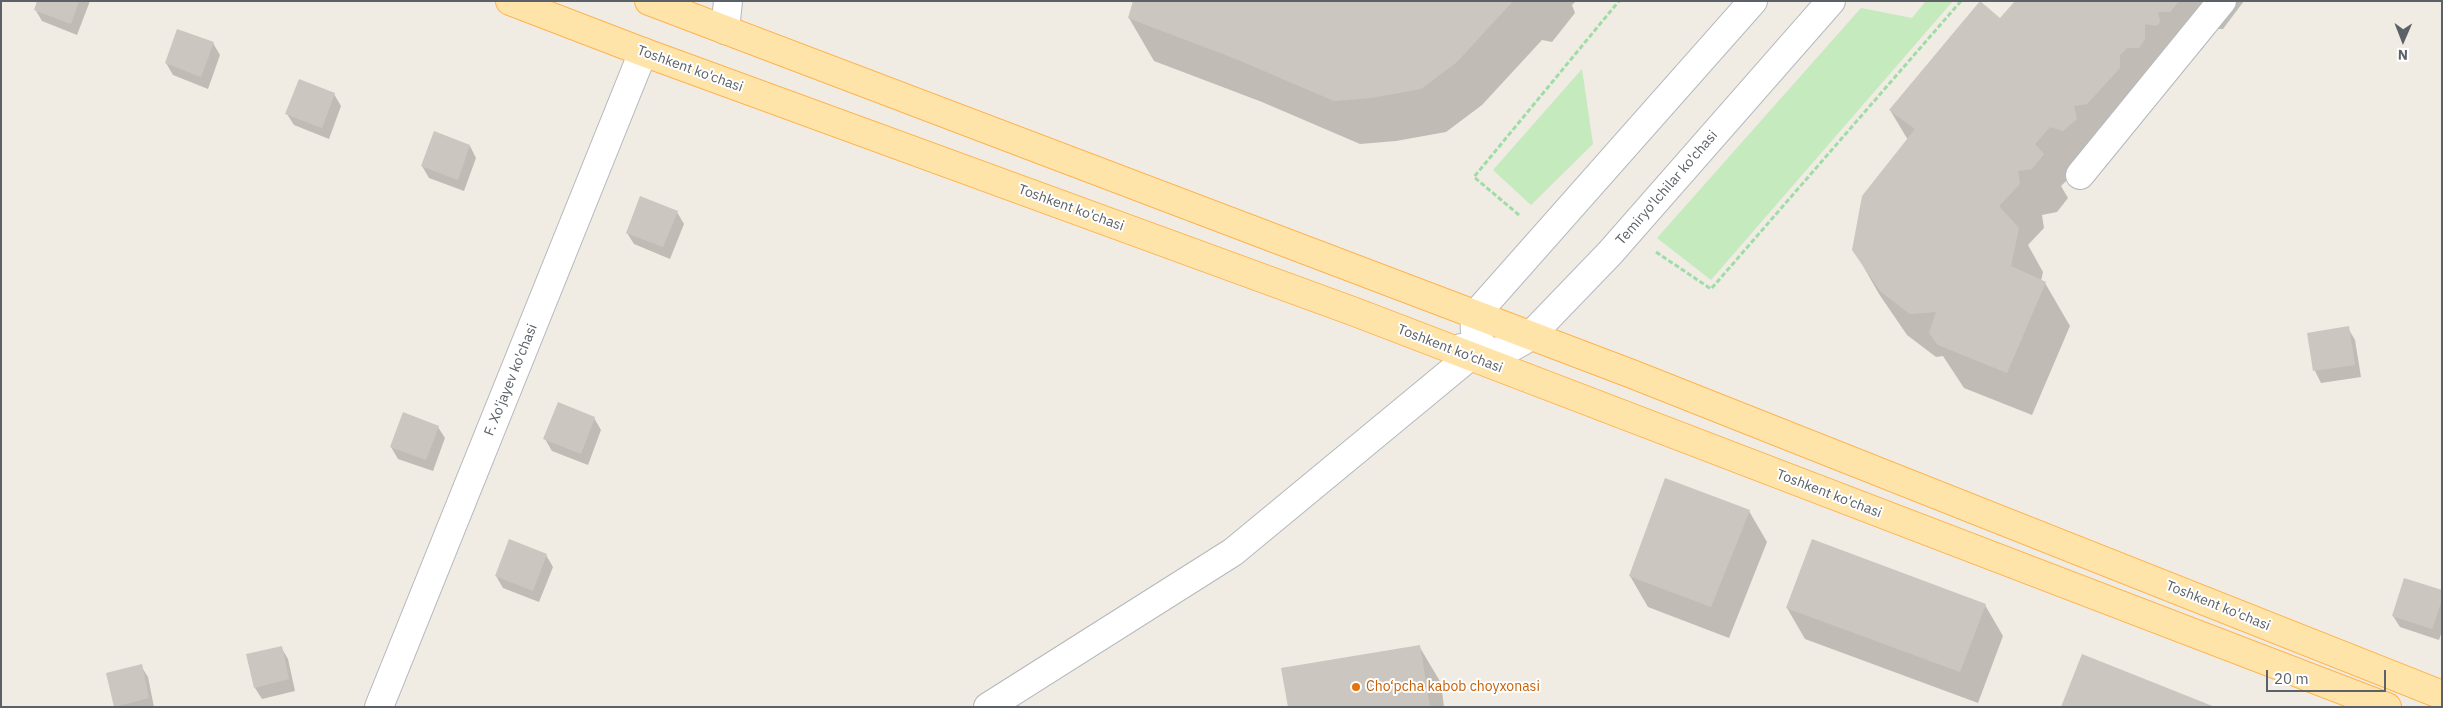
<!DOCTYPE html>
<html>
<head>
<meta charset="utf-8">
<style>
	body { margin:0 }
	#map { position:relative; width:2443px; height:708px; overflow:hidden; background:#f0ebe3; font-family:"IBM Plex Sans",sans-serif }
	canvas { display:block }
	.frame { position:absolute; inset:0; border:2px solid #5b6166; pointer-events:none }
	.north { position:absolute; left:2378px; top:15px; width:50px; height:50px; -webkit-text-stroke:4px #fff; paint-order:stroke; rotate:181deg; font-size:14px; font-weight:700; line-height:20px; text-align:center; color:#5b6166 }
	.north::after { content:''; display:block; margin:auto; width:18px; height:22px; background:#5b6166; clip-path:polygon(50% 0,100% 100%,50% 72%,0 100%) }
	.scale { position:absolute; left:2266px; top:670px; width:120px; height:22px; box-sizing:border-box; border:2px solid #5b6166; border-top:0; padding-left:6px; font-size:15px; line-height:18px; white-space:nowrap; color:#5b6166; -webkit-text-stroke:4px #fff; paint-order:stroke }
</style>
</head>
<body>
<div id="map">
<canvas width="2443" height="708"></canvas>
<div class="frame"></div>
<div class="north">N</div>
<div class="scale">20 m</div>
</div>
<script>
const ctx = document.querySelector('canvas').getContext('2d');
ctx.lineJoin = 'round';
function paint(path, color) {
  ctx.fillStyle = color;
  ctx.fill(path, 'evenodd');
}
function strokePath(path, color, width, dash) {
  ctx.strokeStyle = color;
  ctx.lineWidth = width;
  ctx.lineCap = dash ? 'butt' : 'round';
  ctx.setLineDash(dash || []);
  ctx.stroke(path);
}
function write(font, color, halo, rows, align = 'center') {
  ctx.font = font + ' "IBM Plex Sans",sans-serif';
  ctx.lineWidth = 4;
  ctx.setLineDash([]);
  ctx.textBaseline = 'middle';
  ctx.strokeStyle = halo;
  ctx.fillStyle = color;
  for (const [text, x, y, turn = 0] of rows) {
    ctx.save();
    ctx.translate(x, y);
    ctx.rotate((+turn || 0) * Math.PI / 180);
    ctx.textAlign = isNaN(turn) ? turn : align;
    if (halo) ctx.strokeText(text, 0, 0);
    ctx.fillText(text, 0, 0);
    ctx.restore();
  }
}
const green = new Path2D(`
	M 1926,1 L 1953,1 L 1711,280 L 1657,238 L 1861,8 L 1912,18 Z
	M 1582,69 L 1593,144 L 1531,205 L 1493,170 Z`);
const shadow = new Path2D(`
	M 38,1 L 90,1 L 77,35 L 42,21 L 35,9 Z
	M 1134,1 L 1576,1 L 1572,5 L 1575,13 L 1552,42 L 1542,40 L 1482,105 L 1446,132 L 1396,141 L 1360,144 L 1262,102 L 1154,61 L 1129,18 Z
	M 2016,1 L 2244,1 L 2223,29 L 2203,29 L 2204,47 L 2061,186 L 2068,198 L 2057,212 L 2042,215 L 2044,228 L 2028,245 L 2043,272 L 2041,281 L 2045,283 L 2070,326 L 2032,415 L 1964,388 L 1943,356 L 1936,357 L 1907,335 L 1879,294 L 1854,250 L 1908,140 L 1890,110 L 2000,20 Z
	M 213,43 L 220,55 L 208,89 L 173,75 L 166,63 Z
	M 334,94 L 341,106 L 329,139 L 294,125 L 287,114 Z
	M 470,146 L 476,158 L 464,191 L 429,178 L 422,166 Z
	M 677,212 L 684,224 L 670,259 L 634,244 L 627,233 Z
	M 2348,328 L 2355,340 L 2361,377 L 2321,383 L 2315,371 L 2309,334 Z
	M 594,418 L 601,430 L 588,465 L 552,451 L 545,439 Z
	M 438,427 L 445,438 L 433,471 L 398,459 L 391,447 Z
	M 1749,511 L 1767,542 L 1729,638 L 1648,607 L 1630,576 Z
	M 546,555 L 553,567 L 539,602 L 503,588 L 496,576 Z
	M 2442,591 L 2442,631 L 2439,640 L 2400,627 L 2393,616 Z
	M 1985,605 L 2003,636 L 1978,703 L 1805,639 L 1787,608 Z
	M 1419,646 L 1441,683 L 1444,707 L 1289,707 Z
	M 281,647 L 288,659 L 295,691 L 262,699 L 255,688 Z
	M 141,666 L 148,677 L 154,707 L 115,707 Z`);
const building = new Path2D(`
	M 37,1 L 79,1 L 71,24 L 34,10 Z
	M 1133,1 L 1513,1 L 1457,62 L 1421,89 L 1371,98 L 1334,101 L 1236,59 L 1128,18 Z
	M 1980,1 L 2000,18 L 2015,1 L 2179,1 L 2170,12 L 2158,12 L 2160,22 L 2157,26 L 2145,24 L 2145,39 L 2139,48 L 2127,48 L 2120,55 L 2120,68 L 2087,104 L 2074,106 L 2077,119 L 2063,131 L 2050,127 L 2035,144 L 2044,154 L 2032,169 L 2018,171 L 2020,184 L 1999,206 L 2019,228 L 2011,266 L 2046,282 L 2007,373 L 1938,345 L 1929,333 L 1936,312 L 1910,314 L 1881,292 L 1852,250 L 1862,196 L 1915,129 L 1889,110 Z
	M 177,29 L 214,42 L 201,77 L 165,63 Z
	M 299,79 L 335,93 L 322,128 L 285,114 Z
	M 434,131 L 470,145 L 458,180 L 421,166 Z
	M 640,196 L 678,211 L 663,247 L 626,233 Z
	M 2349,326 L 2355,365 L 2313,371 L 2307,333 Z
	M 558,402 L 595,417 L 581,454 L 543,439 Z
	M 403,412 L 439,426 L 426,460 L 390,447 Z
	M 1665,478 L 1750,510 L 1711,607 L 1629,576 Z
	M 509,539 L 547,554 L 533,591 L 495,576 Z
	M 1812,539 L 1986,604 L 1960,672 L 1786,608 Z
	M 2404,578 L 2442,590 L 2442,600 L 2432,629 L 2392,616 Z
	M 1420,645 L 1430,707 L 1288,707 L 1281,668 Z
	M 282,646 L 289,679 L 254,688 L 246,654 Z
	M 2082,654 L 2215,707 L 2061,707 Z
	M 142,664 L 149,698 L 114,707 L 106,673 Z`);
const path = new Path2D(`
	M 1519,215 L 1474,177 L 1619,1
	M 1656,252 L 1711,289 L 1961,1`);
const minor = new Path2D(`
	M 725,30 L 728,1
	M 2080,175 L 2222,1
	M 379,707 L 643,52
	M 988,707 L 1233,552 L 1469,357`);
const secondary = new Path2D(`
	M 1461,348 C 1490,355 1507,354 1531,335 L 1610,253 L 1831,1
	M 1499,359 C 1479,346 1471,338 1476,314 L 1753,1`);
const primary = new Path2D(`
	M 510,1 L 643,52 L 1355,312 L 2387,707
	M 649,1 L 1632,374 L 2442,695`);
const markers = [
	[1356,687,5,"#e8710a"]
];
const streetNames = [
	["Toshkent ko'chasi",690,69,20],
	["Temiryo'lchilar ko'chasi",1667,188,-49],
	["Toshkent ko'chasi",1071,208,20],
	["Toshkent ko'chasi",1450,349,21],
	["F. Xo'jayev ko'chasi",511,380,-68],
	["Toshkent ko'chasi",1829,494,21],
	["Toshkent ko'chasi",2218,606,22]
];
const foodNames = [
	["Cho‘pcha kabob choyxonasi",1366,687]
];
paint(green, '#c4eabd');
paint(shadow, '#0003');
paint(building, '#cbc6c0');
strokePath(minor, '#b4b8bc', 30);
strokePath(secondary, '#b5babf', 30);
strokePath(primary, '#ffb34d', 30);
strokePath(path, '#9fdda6', 3, [5, 2.5]);
strokePath(minor, '#fff', 28);
strokePath(secondary, '#fff', 28);
strokePath(primary, '#ffe4a9', 28);
for (const [x, y, r, color] of markers) {
  const dot = new Path2D();
  dot.arc(x, y, r, 0, 2 * Math.PI);
  ctx.fillStyle = color;
  ctx.fill(dot);
  strokePath(dot, '#fff', 2);
}
write('14px', '#5b6166', '#fff', streetNames);
write('14px', '#c56008', '#fff', foodNames, 'left');
</script>
</body>
</html>
